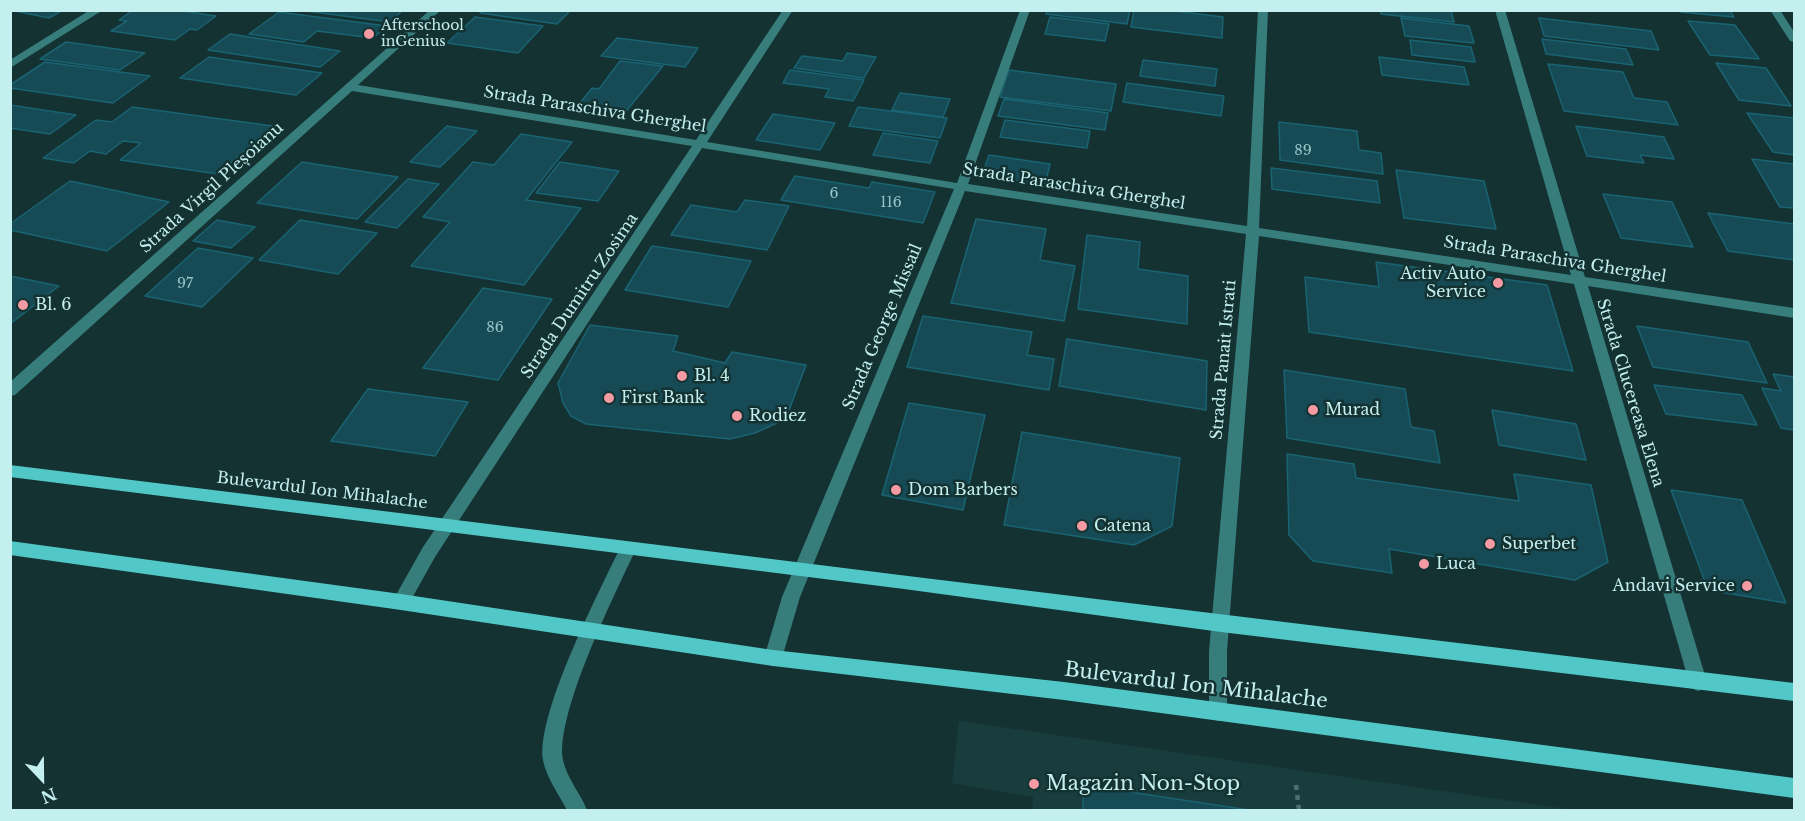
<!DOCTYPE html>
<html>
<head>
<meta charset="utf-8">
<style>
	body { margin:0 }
	#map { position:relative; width:1805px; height:821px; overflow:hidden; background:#143232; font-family:"Libre Baskerville",serif }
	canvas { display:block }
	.frame { position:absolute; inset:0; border:12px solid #c3efee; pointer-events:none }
	.north { position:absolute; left:12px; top:749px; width:60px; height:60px; -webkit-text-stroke:4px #143232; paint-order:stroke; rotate:158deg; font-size:16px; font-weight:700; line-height:24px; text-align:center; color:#c3efee }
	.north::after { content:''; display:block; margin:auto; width:21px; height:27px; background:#c3efee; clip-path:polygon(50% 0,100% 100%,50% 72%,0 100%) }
</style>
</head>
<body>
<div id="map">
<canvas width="1805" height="821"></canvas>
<div class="frame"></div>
<div class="north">N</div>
</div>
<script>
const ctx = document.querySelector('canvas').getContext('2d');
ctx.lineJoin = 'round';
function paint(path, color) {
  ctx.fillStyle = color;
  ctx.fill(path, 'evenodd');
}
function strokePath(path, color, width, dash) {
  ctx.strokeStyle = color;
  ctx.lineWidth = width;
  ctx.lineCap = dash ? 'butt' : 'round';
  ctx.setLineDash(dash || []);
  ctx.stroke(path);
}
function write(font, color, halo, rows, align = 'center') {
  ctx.font = font + ' "Libre Baskerville",serif';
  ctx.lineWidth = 5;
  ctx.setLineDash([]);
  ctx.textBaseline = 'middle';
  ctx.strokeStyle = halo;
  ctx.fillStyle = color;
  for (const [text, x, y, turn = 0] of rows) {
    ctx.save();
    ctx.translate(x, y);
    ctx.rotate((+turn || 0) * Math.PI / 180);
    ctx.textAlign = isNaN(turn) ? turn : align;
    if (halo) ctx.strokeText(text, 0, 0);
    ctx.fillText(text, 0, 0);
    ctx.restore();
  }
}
const built = new Path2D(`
	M 959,721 L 1574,810 L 1032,810 L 1033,797 L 952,783 Z`);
const building = new Path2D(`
	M 10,10 L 63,10 L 49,18 Z
	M 133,10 L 176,10 L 216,16 L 197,30 L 190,29 L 175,40 L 111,31 L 127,21 L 119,20 Z
	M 298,10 L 403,10 L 390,22 Z
	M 483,10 L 571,10 L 557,24 L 480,13 Z
	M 1047,10 L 1130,10 L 1127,24 L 1046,14 Z
	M 1134,10 L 1167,10 L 1223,17 L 1222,38 L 1131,27 Z
	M 1380,10 L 1451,10 L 1454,22 L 1381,14 Z
	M 1679,10 L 1730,10 L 1734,17 L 1680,12 Z
	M 279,12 L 387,26 L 373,38 L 317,31 L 304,42 L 249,34 Z
	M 475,17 L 543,26 L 518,53 L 447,43 Z
	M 1050,17 L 1109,24 L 1105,41 L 1045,34 Z
	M 1401,18 L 1469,26 L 1474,43 L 1405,36 Z
	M 1539,18 L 1651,31 L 1659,50 L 1544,36 Z
	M 1688,21 L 1735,25 L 1759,59 L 1710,55 Z
	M 230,34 L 340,51 L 320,67 L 208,50 Z
	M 617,38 L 698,48 L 685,67 L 601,56 Z
	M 1542,39 L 1626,49 L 1633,65 L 1546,54 Z
	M 1410,40 L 1471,47 L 1475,62 L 1412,55 Z
	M 66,42 L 145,53 L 120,70 L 40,59 Z
	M 847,53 L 876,57 L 864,78 L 794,68 L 802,56 L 843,61 Z
	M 209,57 L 322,73 L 296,95 L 180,78 Z
	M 1379,57 L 1464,67 L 1469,85 L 1382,75 Z
	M 1143,60 L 1217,69 L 1215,86 L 1140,76 Z
	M 620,61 L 663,66 L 623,115 L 576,108 L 592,88 L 599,89 Z
	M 45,62 L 150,76 L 113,103 L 10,88 L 10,85 Z
	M 1716,63 L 1766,68 L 1791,106 L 1739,100 Z
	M 1548,64 L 1623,72 L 1634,98 L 1667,102 L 1678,125 L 1564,111 Z
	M 790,70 L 864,80 L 853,101 L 825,97 L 829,89 L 783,83 Z
	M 1009,70 L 1116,84 L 1111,111 L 1000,97 Z
	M 1127,83 L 1224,96 L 1221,116 L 1123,102 Z
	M 900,93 L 950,99 L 943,117 L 892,110 Z
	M 1004,99 L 1108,113 L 1105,130 L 998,116 Z
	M 10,105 L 76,115 L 50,134 L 10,128 Z
	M 132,107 L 273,126 L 218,174 L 120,160 L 141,143 L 123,141 L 106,154 L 90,151 L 74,163 L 43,158 L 96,120 L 112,122 Z
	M 858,107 L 947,118 L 940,138 L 849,126 Z
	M 1747,113 L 1794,118 L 1794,155 L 1773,152 Z
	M 773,114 L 835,123 L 820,150 L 756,140 Z
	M 1005,120 L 1090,131 L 1087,148 L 1000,137 Z
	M 1279,122 L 1357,131 L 1359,150 L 1381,153 L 1383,174 L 1280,160 Z
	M 447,126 L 477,131 L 440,167 L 410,162 Z
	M 1576,126 L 1664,137 L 1674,159 L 1640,155 L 1644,163 L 1587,156 Z
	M 883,133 L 938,141 L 930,163 L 873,155 Z
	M 521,134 L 572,142 L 526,200 L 581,208 L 524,285 L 411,266 L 450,222 L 423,217 L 473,162 L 494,165 Z
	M 989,155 L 1050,164 L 1045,185 L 982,175 Z
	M 1752,159 L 1794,164 L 1794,208 L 1780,207 Z
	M 302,162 L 398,177 L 357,219 L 257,203 Z
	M 560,162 L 619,171 L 598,201 L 536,193 Z
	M 1271,168 L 1377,181 L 1380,203 L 1272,189 Z
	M 1396,170 L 1484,181 L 1496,229 L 1404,218 Z
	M 795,176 L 869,188 L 872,182 L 935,192 L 923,223 L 781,200 Z
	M 408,179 L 439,184 L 397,228 L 365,222 Z
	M 70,181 L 169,202 L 107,251 L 10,230 L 10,224 Z
	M 1603,194 L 1672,202 L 1693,247 L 1621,238 Z
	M 745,200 L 789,206 L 767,250 L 671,235 L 691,205 L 737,212 Z
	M 1708,213 L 1794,224 L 1794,260 L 1728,251 Z
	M 976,219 L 1046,229 L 1040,260 L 1075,266 L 1064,321 L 951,303 Z
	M 217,220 L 255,227 L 231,248 L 193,241 Z
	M 300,220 L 377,233 L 338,274 L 259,260 Z
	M 1087,235 L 1140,242 L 1138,269 L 1188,276 L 1187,324 L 1078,309 Z
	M 652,246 L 751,261 L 728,307 L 625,290 Z
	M 198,248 L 253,258 L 202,307 L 145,296 Z
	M 1376,262 L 1547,285 L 1573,371 L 1309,332 L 1305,277 L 1379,287 Z
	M 10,276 L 59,286 L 10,324 Z
	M 483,288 L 552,299 L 498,380 L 423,368 Z
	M 923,316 L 1032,332 L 1027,355 L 1054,359 L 1049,390 L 907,367 Z
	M 590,325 L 678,336 L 673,351 L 725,363 L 732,352 L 806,365 L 788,413 L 779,422 L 755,433 L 730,439 L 586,424 L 571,416 L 563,403 L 558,383 Z
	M 1637,326 L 1748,342 L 1767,383 L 1653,367 Z
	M 1067,339 L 1207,361 L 1206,410 L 1059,386 Z
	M 1284,370 L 1405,389 L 1411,427 L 1434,431 L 1440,463 L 1287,438 Z
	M 1773,374 L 1794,377 L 1794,430 L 1781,428 L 1762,388 L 1781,391 Z
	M 1654,385 L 1742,395 L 1757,425 L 1666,414 Z
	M 368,389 L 468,402 L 435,456 L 331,441 Z
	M 909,403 L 985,415 L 963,510 L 882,495 Z
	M 1492,410 L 1576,424 L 1586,460 L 1499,445 Z
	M 1022,432 L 1180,458 L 1172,526 L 1134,545 L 1004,525 Z
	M 1287,454 L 1354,464 L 1356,478 L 1519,501 L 1514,474 L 1591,485 L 1608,562 L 1575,580 L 1389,549 L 1392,573 L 1313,561 L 1289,535 Z
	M 1671,490 L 1742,500 L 1786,603 L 1708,590 Z
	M 1083,785 L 1249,810 L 1083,810 Z`);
const path = new Path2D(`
	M 1296,785 L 1299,810`);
const minor = new Path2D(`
	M 90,10 L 103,10 L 10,68 L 10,60 Z
	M 430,10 L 441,10 L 358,85 L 696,140 L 783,10 L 793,10 L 707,142 L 957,183 L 1020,10 L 1030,10 L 968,184 L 1247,226 L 1258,10 L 1268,10 L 1259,228 L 1571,275 L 1495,10 L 1505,10 L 1585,277 L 1794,308 L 1794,318 L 1588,286 L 1707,682 L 1705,688 L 1698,691 L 1691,688 L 1689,682 L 1574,284 L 1259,236 L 1227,651 L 1227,712 L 1225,718 L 1218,721 L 1211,718 L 1209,712 L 1209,651 L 1246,234 L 965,191 L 800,597 L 782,658 L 779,664 L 773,666 L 767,664 L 764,658 L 782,597 L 954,189 L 702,148 L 435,557 L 407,607 L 401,610 L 395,607 L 392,602 L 423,547 L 692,146 L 352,91 L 15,395 L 10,396 L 10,382 Z
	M 1770,10 L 1780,10 L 1794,32 L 1794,42 L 1790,41 Z
	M 628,542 L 634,544 L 636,549 C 615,594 555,714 563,760 C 566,777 581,794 587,810 L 567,810 C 559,795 546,777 543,760 C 536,713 600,590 622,544 Z`);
const major = new Path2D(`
	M 10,465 C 605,538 1199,613 1794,683 L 1794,701 L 1221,632 L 904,589 L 10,477 Z
	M 10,541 L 401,594 L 773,650 L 1064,682 L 1794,778 L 1794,798 L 1064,700 L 773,666 L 401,610 L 10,555 Z`);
const markers = [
	[369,34,6,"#f49aa2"],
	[1498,283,6,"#f49aa2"],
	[23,305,6,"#f49aa2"],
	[682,376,6,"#f49aa2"],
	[609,398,6,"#f49aa2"],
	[1313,410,6,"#f49aa2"],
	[737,416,6,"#f49aa2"],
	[896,490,6,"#f49aa2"],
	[1082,526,6,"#f49aa2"],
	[1490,544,6,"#f49aa2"],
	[1424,564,6,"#f49aa2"],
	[1747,586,6,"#f49aa2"],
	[1034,784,6,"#f49aa2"]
];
const farPoinames = [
	["Afterschool",381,26],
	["inGenius",381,42]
];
const numberNames = [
	["89",1303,151],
	["6",834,194],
	["116",891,203],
	["97",185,284],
	["86",495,328]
];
const streetNames = [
	["Strada Paraschiva Gherghel",595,110,9],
	["Strada Paraschiva Gherghel",1074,187,9],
	["Strada Virgil Pleșoianu",212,188,-42],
	["Strada Paraschiva Gherghel",1555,260,9],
	["Strada Dumitru Zosima",580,296,-56],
	["Strada George Missail",883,327,-67],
	["Strada Panait Istrati",1224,360,-85],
	["Strada Clucereasa Elena",1630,393,73],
	["Bulevardul Ion Mihalache",322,491,7]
];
const poiNames = [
	["Activ Auto",1486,274,"right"],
	["Service",1486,292,"right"],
	["Bl. 6",35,305],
	["Bl. 4",694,376],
	["First Bank",621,398],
	["Murad",1325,410],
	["Rodiez",749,416],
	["Dom Barbers",908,490],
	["Catena",1094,526],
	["Superbet",1502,544],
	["Luca",1436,564],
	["Andavi Service",1735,586,"right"]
];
const nearStreetnames = [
	["Bulevardul Ion Mihalache",1196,686,7]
];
const nearPoinames = [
	["Magazin Non-Stop",1046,784]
];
paint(built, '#193d3c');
paint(building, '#164b56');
strokePath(building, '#1a6372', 1.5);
strokePath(path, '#4d6f6f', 4.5, [5, 5]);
paint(minor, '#377d7c');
paint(major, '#51c8c7');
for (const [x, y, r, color] of markers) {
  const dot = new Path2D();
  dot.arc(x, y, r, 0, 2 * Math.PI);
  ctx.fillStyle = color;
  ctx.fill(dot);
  strokePath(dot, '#143232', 2);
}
write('14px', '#c3efee', '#143232', farPoinames, 'left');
write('14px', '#98c6c8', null, numberNames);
write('16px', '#c3efee', '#143232', streetNames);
write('16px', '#c3efee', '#143232', poiNames, 'left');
write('20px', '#c3efee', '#143232', nearStreetnames);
write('20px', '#c3efee', '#143232', nearPoinames, 'left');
</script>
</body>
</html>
